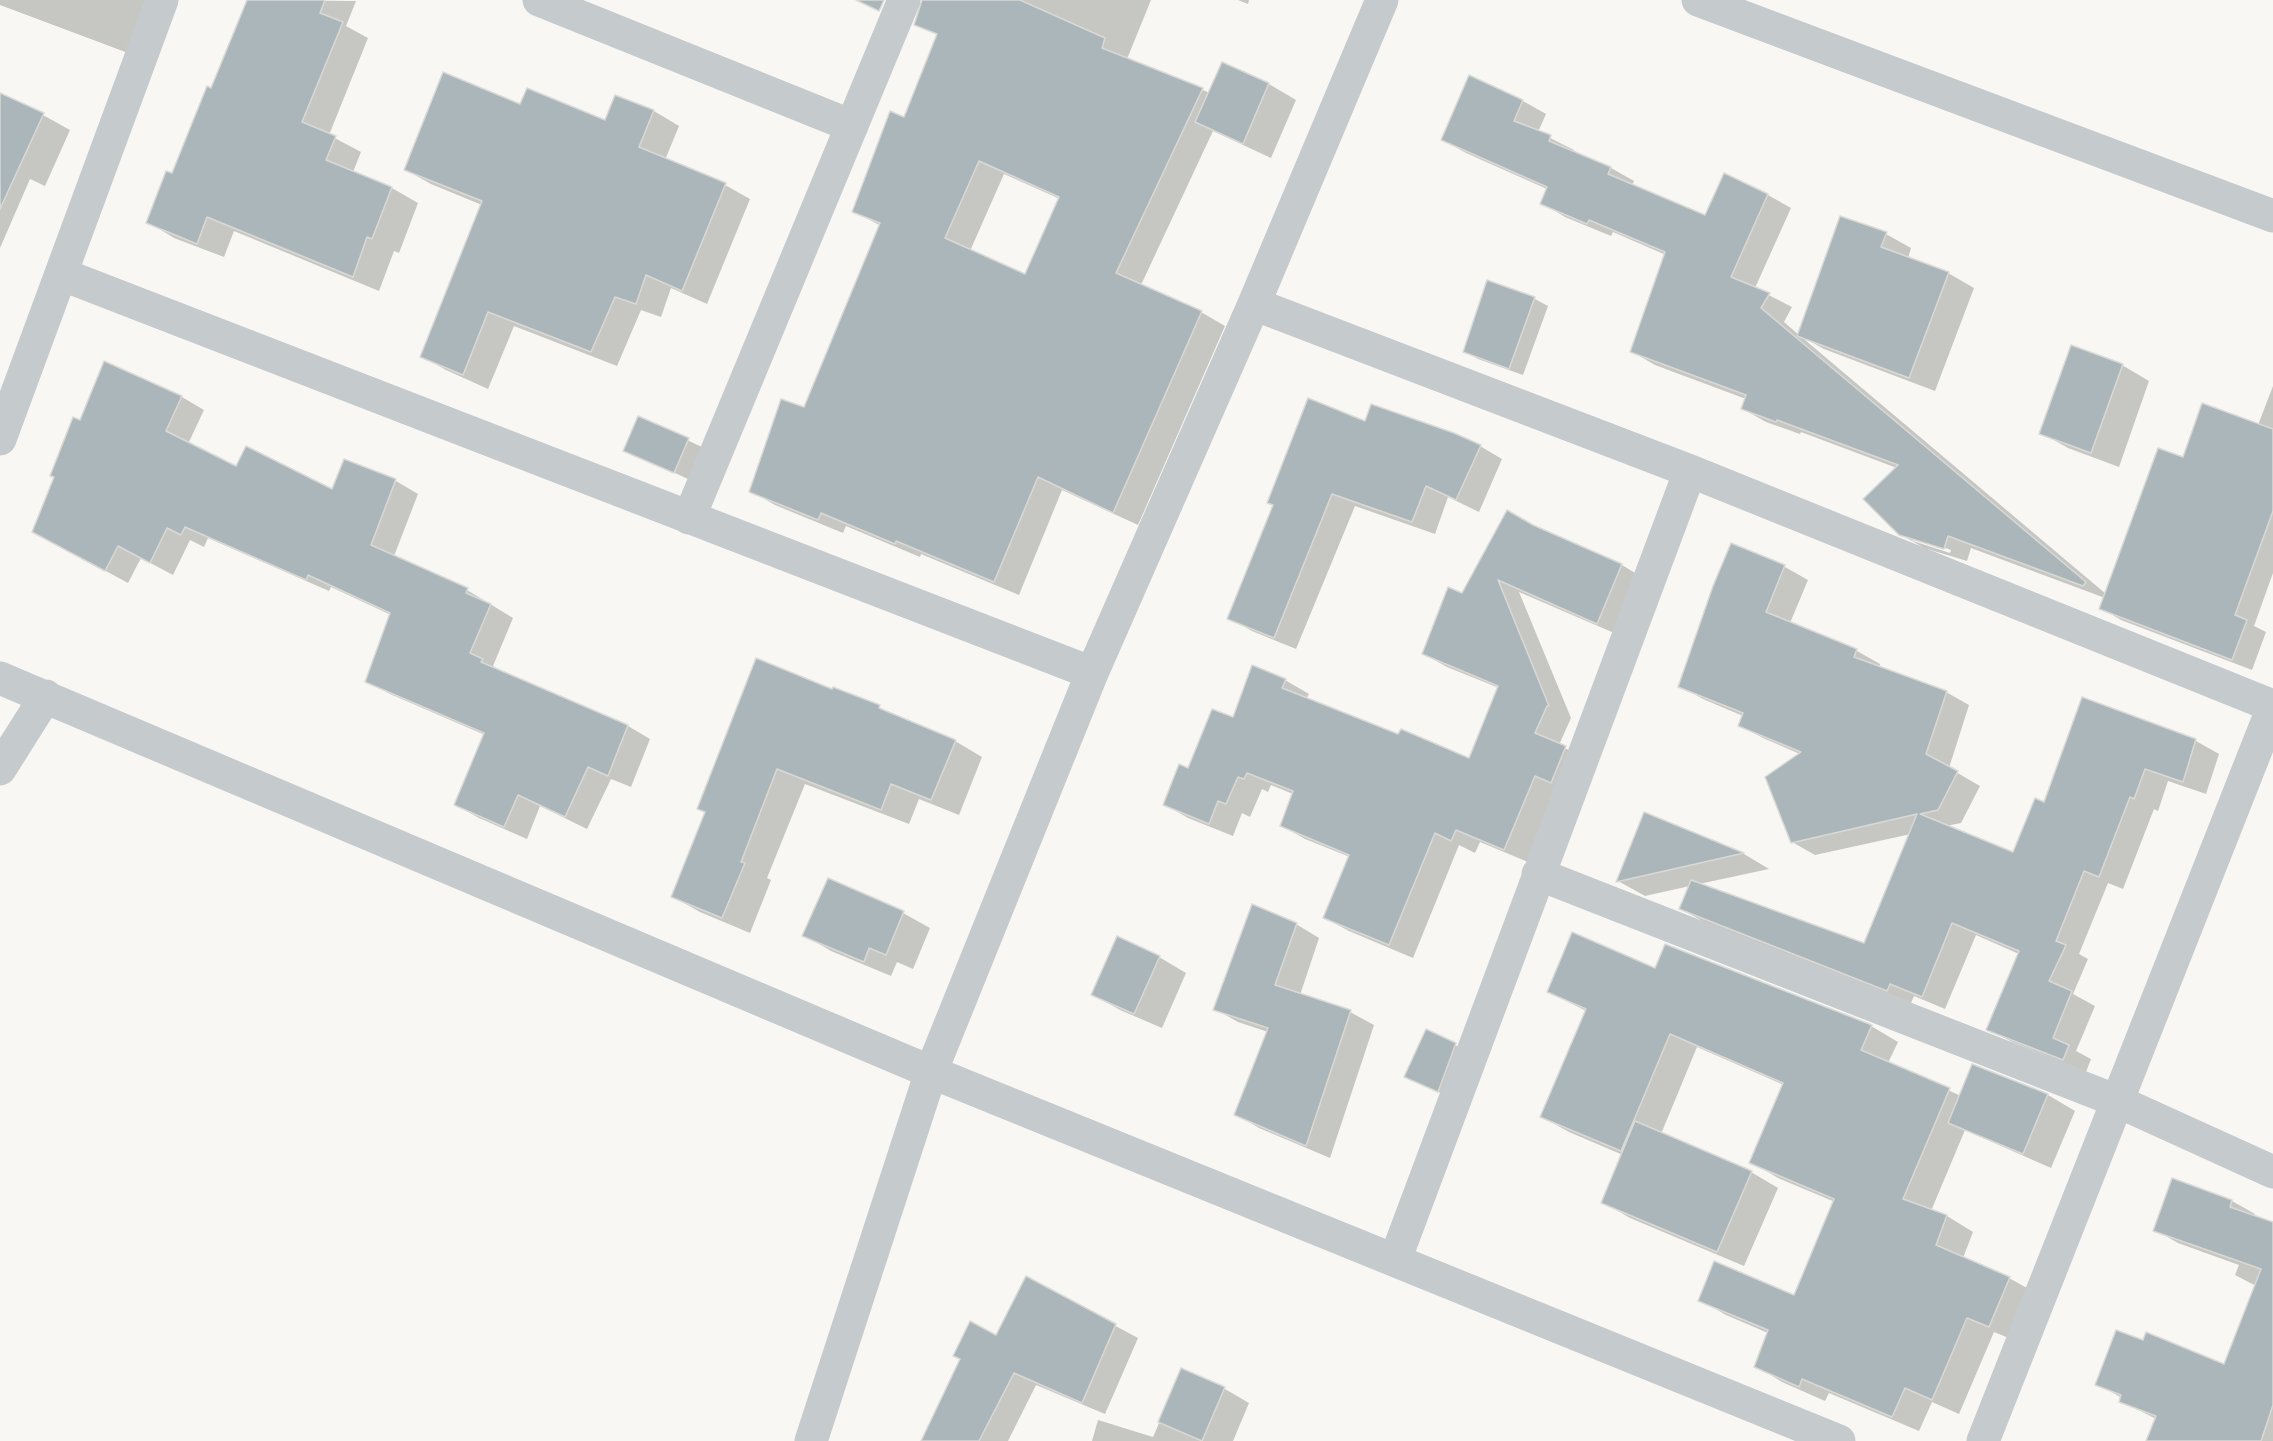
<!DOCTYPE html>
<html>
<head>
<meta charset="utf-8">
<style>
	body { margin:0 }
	canvas { display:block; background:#f8f7f4 }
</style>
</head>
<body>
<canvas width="2273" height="1441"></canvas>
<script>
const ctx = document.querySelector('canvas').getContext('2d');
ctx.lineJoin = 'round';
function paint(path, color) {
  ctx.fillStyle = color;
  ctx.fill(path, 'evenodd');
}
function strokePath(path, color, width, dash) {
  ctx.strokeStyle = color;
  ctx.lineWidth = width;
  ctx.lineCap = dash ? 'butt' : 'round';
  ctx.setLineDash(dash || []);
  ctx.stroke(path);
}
const shadow = new Path2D(`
	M 0,0 L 147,0 L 128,53 L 0,5 Z
	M 249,0 L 356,1 L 346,26 L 368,38 L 329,135 L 361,152 L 353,172 L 392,188 L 418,203 L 399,253 L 394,251 L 379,291 L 234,231 L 224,257 L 174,238 L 148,222 L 173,175 L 212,90 Z
	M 940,0 L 1151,0 L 1127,59 L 1210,93 L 1223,64 L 1269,84 L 1296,100 L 1271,158 L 1213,131 L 1141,285 L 1201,312 L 1225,326 L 1138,525 L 1062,490 L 1019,595 L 921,554 L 920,557 L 846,526 L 843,533 L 775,505 L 751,491 L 805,409 L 881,226 L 853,211 L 905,119 L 938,35 L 929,29 ZM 1004,174 L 1060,199 L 1026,276 L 970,251 Z
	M 1238,0 L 1249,0 L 1248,4 Z
	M 1470,77 L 1523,101 L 1546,114 L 1538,132 L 1574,150 L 1573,152 L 1611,168 L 1634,181 L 1632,185 L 1706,217 L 1768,195 L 1791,208 L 1755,288 L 1792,307 L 1784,322 L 1799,335 L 1886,234 L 1911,248 L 1908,258 L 1948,273 L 1974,288 L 1935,391 L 1824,349 L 1806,339 L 1805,340 L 2106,594 L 2184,459 L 2258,425 L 2273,386 L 2273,573 L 2254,626 L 2266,632 L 2252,670 L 2121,620 L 2101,608 L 2105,598 L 1971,548 L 1967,561 L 1924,548 L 1900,534 L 1897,468 L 1801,432 L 1800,434 L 1766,422 L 1743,409 L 1746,399 L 1655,365 L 1631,351 L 1666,255 L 1613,232 L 1611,236 L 1565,217 L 1542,203 L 1547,189 L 1466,153 L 1443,140 ZM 1909,536 L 1951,550 L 1950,553 L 1913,541 Z
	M 0,94 L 43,115 L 70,130 L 45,186 L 30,179 L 0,248 Z
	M 616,97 L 654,111 L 679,126 L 665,160 L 725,185 L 750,199 L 707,304 L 671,288 L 661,317 L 641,310 L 617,366 L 514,326 L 488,389 L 446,370 L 421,356 L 482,205 L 431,184 L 406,170 L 521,106 L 606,122 Z
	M 1488,282 L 1535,299 L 1548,306 L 1523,375 L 1478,359 L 1465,351 Z
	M 2122,365 L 2149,381 L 2119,467 L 2068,448 L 2041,433 Z
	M 182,397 L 204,410 L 188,444 L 237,468 L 333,491 L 344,461 L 396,481 L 418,494 L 394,556 L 467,590 L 513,618 L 493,666 L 504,673 L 628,726 L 650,739 L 631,787 L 611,779 L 587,829 L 540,806 L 527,839 L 479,818 L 456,805 L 485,735 L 390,694 L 367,681 L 391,615 L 331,587 L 329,591 L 208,538 L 204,547 L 190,540 L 173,575 L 141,558 L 128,583 L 56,544 L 81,422 Z
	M 639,418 L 702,447 L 688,479 L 625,450 Z
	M 1366,423 L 1480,446 L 1502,459 L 1479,512 L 1448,497 L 1435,534 L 1355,506 L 1296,649 L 1252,631 L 1229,618 Z
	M 1533,526 L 1622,565 L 1645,579 L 1621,636 L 1519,592 L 1571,718 L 1559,745 L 1589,761 L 1528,862 L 1480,842 L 1475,853 L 1459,845 L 1413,958 L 1349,931 L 1325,918 L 1350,857 L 1305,839 L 1282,826 L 1293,794 L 1271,785 L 1268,792 L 1262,789 L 1250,817 L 1242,813 L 1233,836 L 1188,818 L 1164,804 L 1189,770 L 1233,719 L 1285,680 L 1309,694 L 1306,699 L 1399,736 L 1470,760 L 1499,688 L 1447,667 L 1424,654 L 1463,595 Z
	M 1732,545 L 1785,567 L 1808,580 L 1790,623 L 1857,651 L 1880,664 L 1879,668 L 1946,692 L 1969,705 L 1949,768 L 1980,786 L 1961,823 L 1946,826 L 2014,854 L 2045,804 L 2083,699 L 2196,741 L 2219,754 L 2206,794 L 2168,781 L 2158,811 L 2154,809 L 2123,889 L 2108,883 L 2079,954 L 2088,959 L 2073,994 L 2095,1006 L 2076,1051 L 2091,1059 L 2086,1072 L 2012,1042 L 1988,1029 L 2019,954 L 1976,935 L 1945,1009 L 1914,996 L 1911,1003 L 1704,922 L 1681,909 L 1690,886 L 1645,896 L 1618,881 L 1645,814 L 1744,854 L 1769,869 L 1699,884 L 1865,945 L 1911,834 L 1815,855 L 1792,842 L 1800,754 L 1763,738 L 1739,725 L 1743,716 L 1703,699 L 1680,686 Z
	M 833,691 L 879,707 L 901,719 L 955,741 L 982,757 L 959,815 L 919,799 L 909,824 L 805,784 L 767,878 L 771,880 L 750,933 L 700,912 L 673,897 Z
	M 829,879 L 903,913 L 930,928 L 913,969 L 897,962 L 891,976 L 831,951 L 804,935 Z
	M 1296,924 L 1319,938 L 1300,995 L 1350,1012 L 1374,1025 L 1330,1158 L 1259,1128 L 1236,1114 L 1268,1032 L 1238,1022 L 1215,1009 Z
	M 1159,957 L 1186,973 L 1162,1028 L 1120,1010 L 1092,994 Z
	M 1656,970 L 1871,1026 L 1898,1042 L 1888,1063 L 1961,1096 L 1973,1066 L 2048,1095 L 2075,1111 L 2051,1168 L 1965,1130 L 1931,1211 L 1947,1216 L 1973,1232 L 1963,1258 L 2009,1278 L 2036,1293 L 2016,1341 L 1994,1332 L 1959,1414 L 1932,1402 L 1919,1431 L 1829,1393 L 1825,1401 L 1782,1382 L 1756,1366 L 1768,1333 L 1726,1315 L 1700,1300 L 1795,1297 L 1835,1202 L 1778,1178 L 1751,1162 L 1784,1085 L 1697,1047 L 1661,1134 L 1751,1172 L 1778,1188 L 1744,1266 L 1630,1218 L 1603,1202 L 1623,1155 L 1569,1132 L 1542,1117 L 1586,1011 L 1549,992 Z
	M 1455,1045 L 1469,1052 L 1451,1098 L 1406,1076 Z
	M 2232,1201 L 2255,1214 L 2254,1217 L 2273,1223 L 2273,1441 L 2147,1441 L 2156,1419 L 2121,1401 L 2122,1398 L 2097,1384 L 2144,1342 L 2225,1366 L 2256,1286 L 2235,1275 L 2239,1265 L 2178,1243 L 2155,1230 Z
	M 1026,1278 L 1138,1338 L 1105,1414 L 1036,1385 L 1008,1441 L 931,1441 L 962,1359 L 997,1337 Z
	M 1182,1370 L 1225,1389 L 1249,1403 L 1233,1441 L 1092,1441 L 1098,1420 L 1153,1437 Z`);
const building = new Path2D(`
	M 247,0 L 325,0 L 320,13 L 343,22 L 302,122 L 336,136 L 326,160 L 392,187 L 372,239 L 367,237 L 353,277 L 207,217 L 197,244 L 146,223 L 166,171 L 172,173 L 207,86 L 211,88 Z
	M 856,0 L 884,0 L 879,11 Z
	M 922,0 L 1020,0 L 1105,38 L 1102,48 L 1203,88 L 1116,273 L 1202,311 L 1113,513 L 1038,477 L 994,582 L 896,541 L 895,544 L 821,513 L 818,520 L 749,492 L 781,399 L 804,407 L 880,223 L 852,212 L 890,111 L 904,117 L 937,34 L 914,25 ZM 979,161 L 1059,197 L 1025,274 L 945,238 Z
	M 1222,62 L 1269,83 L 1243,144 L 1195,122 Z
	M 443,72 L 520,104 L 527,88 L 605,120 L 615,95 L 654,110 L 639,147 L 726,183 L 682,291 L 646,275 L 636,304 L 615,297 L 591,352 L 488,312 L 463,375 L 420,357 L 482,201 L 404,170 Z
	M 1469,75 L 1523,100 L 1514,121 L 1551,135 L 1549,141 L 1611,167 L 1608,174 L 1705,215 L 1724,173 L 1768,194 L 1731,277 L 1770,293 L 1761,308 L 2086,582 L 2083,586 L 1948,536 L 1944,549 L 1899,535 L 1863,499 L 1898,465 L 1777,420 L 1776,422 L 1741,409 L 1746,395 L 1630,352 L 1665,252 L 1589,220 L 1587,224 L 1540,204 L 1547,187 L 1441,140 Z
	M 0,93 L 44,113 L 0,209 Z
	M 1840,216 L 1887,232 L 1881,247 L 1949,272 L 1909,378 L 1797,336 Z
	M 1487,280 L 1535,297 L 1509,369 L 1463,352 Z
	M 2071,345 L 2123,364 L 2091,453 L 2039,434 Z
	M 104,361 L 182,396 L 166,431 L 236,466 L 246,446 L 332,489 L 344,459 L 396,479 L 371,545 L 468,588 L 466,593 L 491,604 L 470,653 L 483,659 L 481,662 L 628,725 L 608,776 L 588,767 L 565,817 L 518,795 L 504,827 L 454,805 L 484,733 L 365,682 L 390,613 L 308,575 L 306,580 L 185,527 L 181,535 L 167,528 L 150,563 L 118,546 L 105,571 L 32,532 L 54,477 L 50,476 L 73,417 L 80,420 Z
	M 1308,398 L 1365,421 L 1371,404 L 1454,433 L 1481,445 L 1456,500 L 1426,486 L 1412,522 L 1332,494 L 1274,638 L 1227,619 L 1273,505 L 1267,503 Z
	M 2202,403 L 2273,429 L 2273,511 L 2235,615 L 2247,620 L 2232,660 L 2099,609 L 2158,448 L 2183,457 Z
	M 638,416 L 689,438 L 674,473 L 623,451 Z
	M 1507,510 L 1533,525 L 1622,564 L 1597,624 L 1498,580 L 1549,706 L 1547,706 L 1535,733 L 1566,746 L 1551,783 L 1535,776 L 1504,850 L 1456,830 L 1451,841 L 1435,833 L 1389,945 L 1323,918 L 1349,855 L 1280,826 L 1293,791 L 1247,773 L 1244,779 L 1238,777 L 1226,804 L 1218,801 L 1209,824 L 1163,805 L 1179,764 L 1188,768 L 1212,709 L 1233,717 L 1252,665 L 1286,679 L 1282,688 L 1398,734 L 1401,729 L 1469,758 L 1498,686 L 1422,654 L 1448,587 L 1462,593 Z
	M 1731,543 L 1785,565 L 1766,612 L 1857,649 L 1854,657 L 1947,691 L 1926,754 L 1958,771 L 1938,810 L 1920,814 L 2013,852 L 2035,798 L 2044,802 L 2082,697 L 2196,739 L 2183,782 L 2145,769 L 2134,799 L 2130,797 L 2099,877 L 2084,871 L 2056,941 L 2066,945 L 2049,981 L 2072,991 L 2053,1038 L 2069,1045 L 2063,1060 L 1986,1030 L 2019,951 L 1952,923 L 1922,997 L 1890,984 L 1887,991 L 1679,909 L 1691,880 L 1864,943 L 1917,814 L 1791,843 L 1765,777 L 1801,752 L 1738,726 L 1743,713 L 1678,687 L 1713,586 Z
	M 756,658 L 832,689 L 833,687 L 880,705 L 879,708 L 956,740 L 931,800 L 891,784 L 881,810 L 777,769 L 741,862 L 745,863 L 722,918 L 671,897 L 705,812 L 697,809 Z
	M 1644,812 L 1744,853 L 1616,882 Z
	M 828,878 L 904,911 L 886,955 L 869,948 L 864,962 L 802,936 Z
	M 1252,904 L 1297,923 L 1275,985 L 1351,1010 L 1306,1146 L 1234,1115 L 1268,1028 L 1213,1010 Z
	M 1572,932 L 1655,968 L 1665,944 L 1872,1025 L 1861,1050 L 1950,1088 L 1903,1199 L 1947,1215 L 1936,1245 L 2010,1277 L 1989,1327 L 1967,1318 L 1932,1400 L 1905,1388 L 1892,1417 L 1802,1379 L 1799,1387 L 1754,1367 L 1768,1330 L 1698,1301 L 1714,1261 L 1794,1295 L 1834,1199 L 1749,1163 L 1783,1083 L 1670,1034 L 1621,1151 L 1540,1117 L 1586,1009 L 1547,992 Z
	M 1117,936 L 1160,956 L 1134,1014 L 1091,995 Z
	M 1426,1029 L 1456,1043 L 1438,1092 L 1404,1077 Z
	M 1972,1064 L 2048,1094 L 2023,1154 L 1948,1123 Z
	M 1635,1121 L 1752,1171 L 1717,1252 L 1601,1203 Z
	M 2172,1178 L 2232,1200 L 2230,1207 L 2273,1222 L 2273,1405 L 2261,1441 L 2146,1441 L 2156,1416 L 2119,1402 L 2121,1395 L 2095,1385 L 2116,1330 L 2143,1340 L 2146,1332 L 2224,1364 L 2261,1269 L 2153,1231 Z
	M 1026,1276 L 1116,1324 L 1082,1403 L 1014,1373 L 979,1441 L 921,1441 L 960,1359 L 953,1356 L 970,1321 L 996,1335 Z
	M 1181,1368 L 1225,1387 L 1202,1441 L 1158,1422 Z`);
const minor = new Path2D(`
	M 539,0 L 852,126
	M 1698,0 L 2273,216
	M 61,274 L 1092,673
	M 1254,304 L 1690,471 L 2273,706
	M 0,439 L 162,0
	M 689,518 L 904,0
	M 0,678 L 931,1072 L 1839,1441
	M 0,769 L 46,696
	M 1538,874 L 2117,1101 L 2273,1172
	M 1395,1260 L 1690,471
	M 811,1441 L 931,1072 L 1092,673 L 1254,304 L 1382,0
	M 1983,1441 L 2273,707`);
paint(shadow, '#0003');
paint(building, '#abb6ba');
strokePath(building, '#d9d9d6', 1.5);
strokePath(minor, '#c5cacd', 33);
</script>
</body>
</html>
